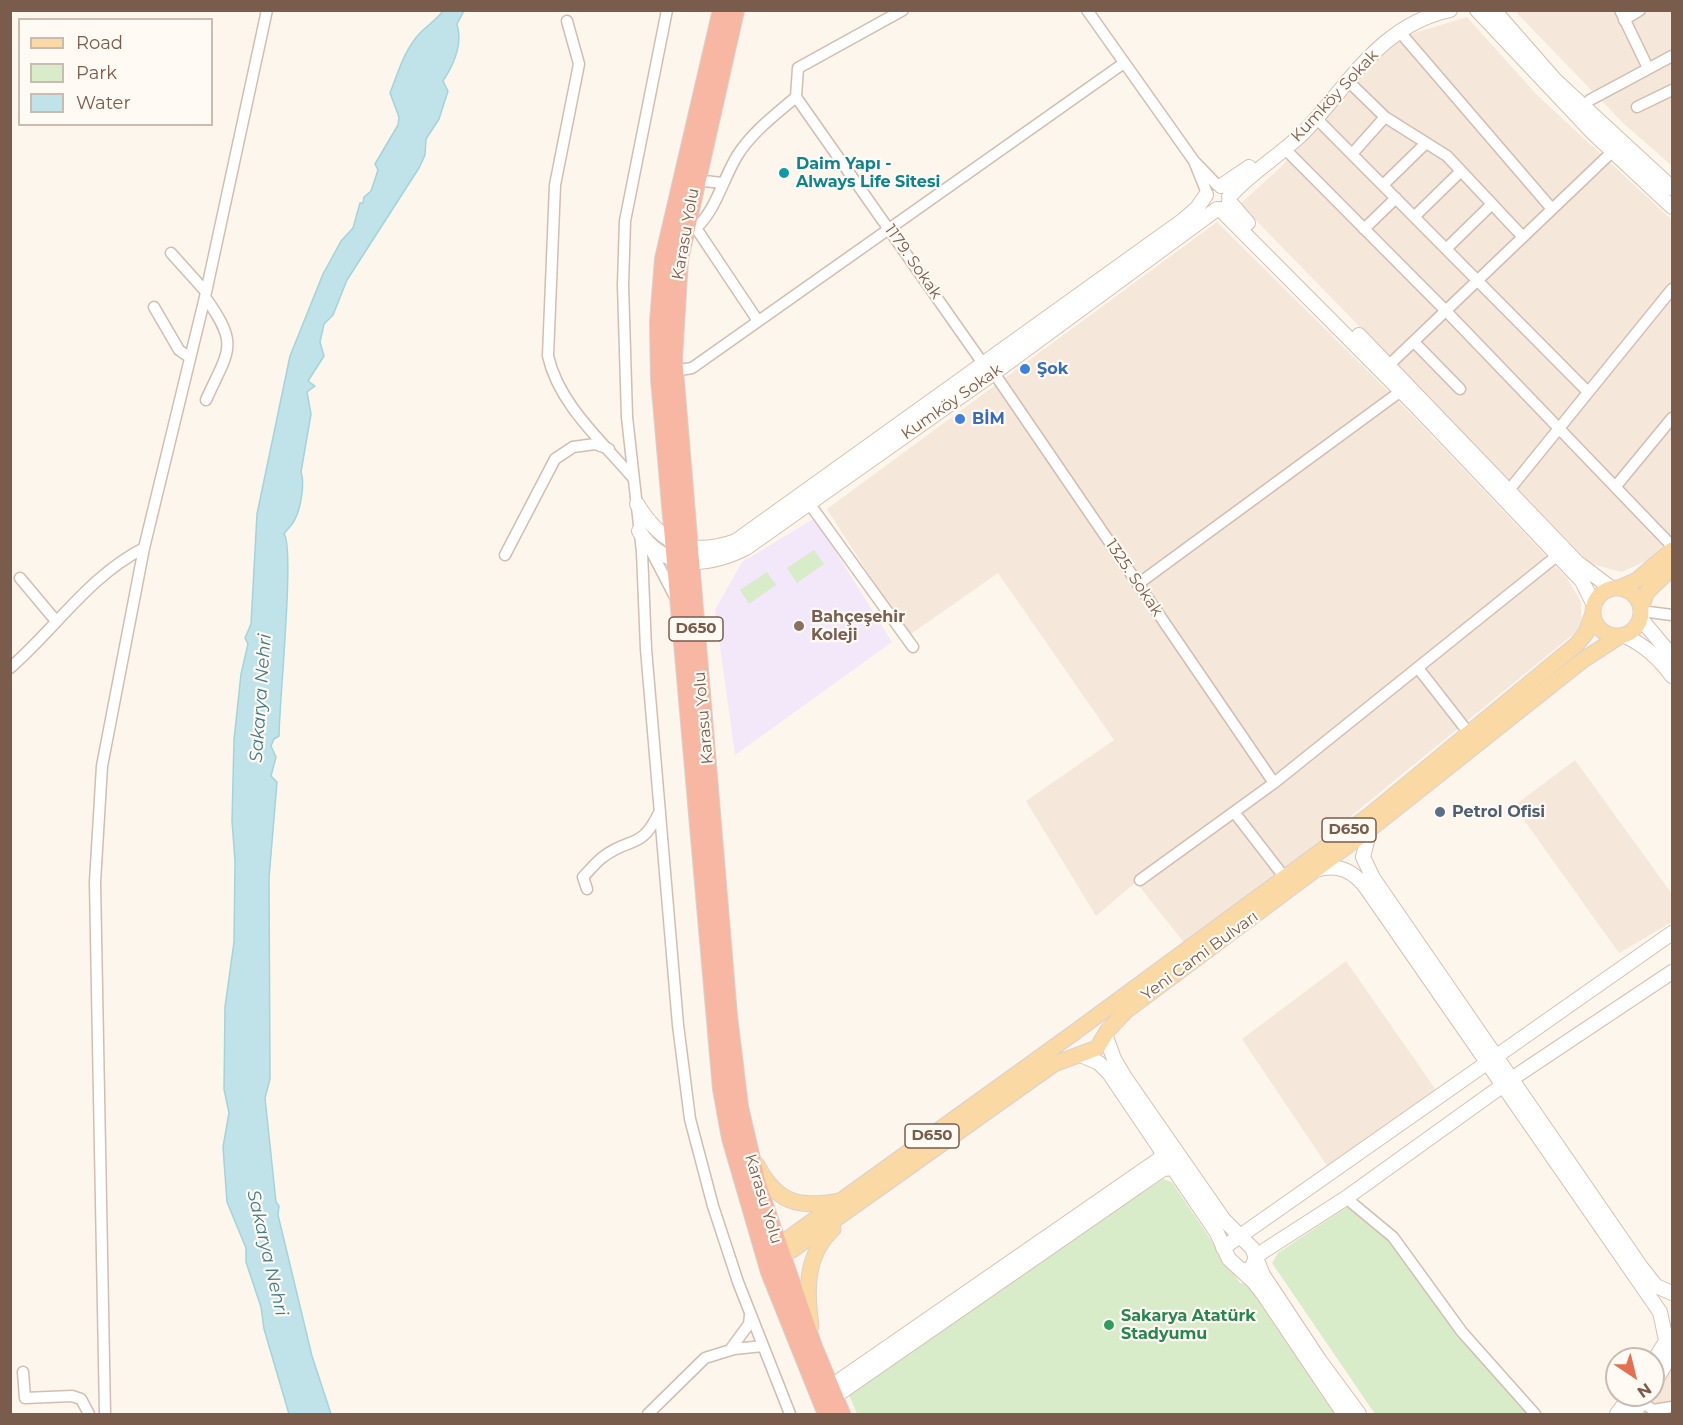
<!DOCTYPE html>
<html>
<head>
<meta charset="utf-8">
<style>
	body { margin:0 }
	#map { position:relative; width:1683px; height:1425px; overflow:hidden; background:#fdf6ec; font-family:Montserrat,sans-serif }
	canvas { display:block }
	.frame { position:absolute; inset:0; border:12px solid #7a5c4d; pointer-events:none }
	.legend { position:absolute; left:18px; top:18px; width:195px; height:108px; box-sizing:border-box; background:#fffaf3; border:2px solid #cabbb1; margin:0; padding:8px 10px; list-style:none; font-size:18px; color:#7a5c4d }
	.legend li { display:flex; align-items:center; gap:12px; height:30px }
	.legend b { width:30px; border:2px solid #cabbb1 }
	.north { position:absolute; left:1605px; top:1347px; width:60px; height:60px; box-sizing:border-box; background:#fffaf3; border:2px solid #cabbb1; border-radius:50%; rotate:145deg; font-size:16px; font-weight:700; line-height:24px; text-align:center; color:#7a5c4d }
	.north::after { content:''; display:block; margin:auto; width:21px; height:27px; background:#e76f51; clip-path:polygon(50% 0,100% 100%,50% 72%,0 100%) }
</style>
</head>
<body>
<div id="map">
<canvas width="1683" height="1425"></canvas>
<div class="frame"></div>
<ul class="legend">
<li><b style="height:8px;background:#fbd9a5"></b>Road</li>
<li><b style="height:16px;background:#d8ecc9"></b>Park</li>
<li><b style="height:16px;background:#bfe3e8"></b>Water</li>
</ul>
<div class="north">N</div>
</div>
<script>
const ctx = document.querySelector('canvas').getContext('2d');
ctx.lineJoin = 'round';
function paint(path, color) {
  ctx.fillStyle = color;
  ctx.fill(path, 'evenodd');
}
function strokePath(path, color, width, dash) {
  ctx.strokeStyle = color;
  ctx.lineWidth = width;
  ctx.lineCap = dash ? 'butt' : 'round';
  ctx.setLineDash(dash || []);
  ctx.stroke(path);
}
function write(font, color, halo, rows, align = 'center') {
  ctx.font = font + ' Montserrat,sans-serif';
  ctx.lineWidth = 4.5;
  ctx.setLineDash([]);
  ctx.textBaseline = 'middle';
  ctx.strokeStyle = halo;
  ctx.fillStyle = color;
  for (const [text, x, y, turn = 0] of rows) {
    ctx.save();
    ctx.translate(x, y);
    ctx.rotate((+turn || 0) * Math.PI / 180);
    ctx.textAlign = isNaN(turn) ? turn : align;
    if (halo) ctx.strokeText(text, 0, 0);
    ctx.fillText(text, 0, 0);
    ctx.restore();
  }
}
const residential = new Path2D(`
	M 1515,11 L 1672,11 L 1672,166 L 1622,122 Z
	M 1467,17 L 1537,95 L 1672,220 L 1672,537 L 1648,560 L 1622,572 L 1591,564 L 1240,204 L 1280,168 L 1398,38 Z
	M 1217,222 L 1412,415 L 1567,578 L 1581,602 L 1582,627 L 1295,862 L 1185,944 L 1136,882 L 1096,916 L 1026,801 L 1114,740 L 998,573 L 908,636 L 827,509 Z
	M 1575,760 L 1672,894 L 1672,922 L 1619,953 L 1514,806 Z
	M 1346,961 L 1436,1090 L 1328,1167 L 1242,1039 Z
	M 1672,1369 L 1672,1414 L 1640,1414 Z`);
const education = new Path2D(`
	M 815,518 L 892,642 L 735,755 L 715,610 L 742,562 Z`);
const green = new Path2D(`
	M 814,550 L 824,564 L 797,583 L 787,568 Z
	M 767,572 L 776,585 L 749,604 L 740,590 Z
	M 1163,1179 L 1172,1182 L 1240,1283 L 1248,1284 L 1338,1414 L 857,1414 L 849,1395 L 880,1367 Z
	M 1350,1205 L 1383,1228 L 1532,1414 L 1375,1414 L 1272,1263 L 1278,1253 Z`);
const water = new Path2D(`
	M 443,11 L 464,11 L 457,24 C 463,44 453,66 443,81 L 448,91 L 439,119 L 426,139 L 425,155 L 419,168 L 347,280 L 333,315 L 324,324 L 320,342 L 324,356 L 308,381 L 315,386 L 307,392 L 311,414 L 301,472 C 305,482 301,508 295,519 C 293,525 287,529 284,534 C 295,546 279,706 279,736 L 274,739 L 271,746 L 276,757 L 271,776 L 277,782 L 269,878 L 270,1079 L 265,1098 L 276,1202 L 279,1206 L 278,1215 L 312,1356 L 331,1414 L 289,1414 L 264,1329 L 261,1307 L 246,1262 L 246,1248 L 227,1202 L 223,1147 L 229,1113 L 224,1089 L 225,1007 L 234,942 L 235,861 L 232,821 L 234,740 L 241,674 L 248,644 L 245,638 L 251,624 L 257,514 L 290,356 L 323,274 L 341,241 L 353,228 L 360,203 L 363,203 L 364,197 L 371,191 L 378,170 L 375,164 L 398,125 L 399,117 L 390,93 C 398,73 404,50 420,33 C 428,25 436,20 443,11 Z`);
const street = new Path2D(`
	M 667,10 L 625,221 L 623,285 L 627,417 L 642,552 L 646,649 L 678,1025 L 690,1119 L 713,1206 L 738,1282 L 790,1414
	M 1087,10 L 1194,161
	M 1620,10 L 1648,68
	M 1624,20 L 1640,10
	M 567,21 L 579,64 L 555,185 L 548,356 C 559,405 603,442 634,479
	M 1399,31 L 1552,209
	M 1348,81 L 1385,117 L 1447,156 L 1523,237
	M 796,97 L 798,68 L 903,10
	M 1584,106 L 1590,100 L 1672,56
	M 1637,107 L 1672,90
	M 1316,118 L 1588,392
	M 1285,149 L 1446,311 L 1672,546
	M 1352,154 L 1385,117
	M 696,180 L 722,183
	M 1383,185 L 1425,144
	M 1207,193 L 1194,161 L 1217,185
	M 1414,217 L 1461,171
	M 1364,229 L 1396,198
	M 1446,249 L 1492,204
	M 171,253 L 206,292
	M 205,297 C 240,346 229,349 206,400
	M 154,307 L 179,350 L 189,357
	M 758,321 L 696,228 C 716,210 723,179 737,156 C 752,132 775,115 796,97 L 984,365
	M 1414,342 L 1460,389
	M 1389,365 L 1613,151
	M 674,371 L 692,368 L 1124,63
	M 994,373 L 1274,783
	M 1616,486 L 1672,418
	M 1509,490 L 1672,289
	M 806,499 L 913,647
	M 648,545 L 674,595
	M 505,555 L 555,459 L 573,447 L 595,444 L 609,449
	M 20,578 L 56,621
	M 1138,584 L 1401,391
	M 1641,611 L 1672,615
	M 10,668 C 56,628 89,576 144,548
	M 1418,668 L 1468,732
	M 1234,812 L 1285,878
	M 1140,880 L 1274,783 L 1563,551
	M 587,889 L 583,877 C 589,871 596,862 603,857 C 632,835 640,852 660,811
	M 1346,1198 L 1393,1237 L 1462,1332 L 1535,1414
	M 730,1350 L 749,1324 L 750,1315
	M 23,1372 L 25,1398 L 72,1396 L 81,1399 L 89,1414
	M 1642,1402 L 1653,1410 L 1672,1407
	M 105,1414 L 95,882 L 102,766 L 144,548 L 205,297 L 267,10
	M 648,1414 L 705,1358 L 734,1349 L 763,1346`);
const secondary = new Path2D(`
	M 1477,10 L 1593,133 L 1672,207
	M 1494,10 L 1556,81 L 1672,188
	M 1221,186 L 1249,167
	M 1229,197 C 1250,173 1279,156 1302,134 C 1349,86 1378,26 1450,10
	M 1229,201 L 1248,223
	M 1220,209 L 1414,404 L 1582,581 L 1594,605
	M 1359,335 L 1578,563 L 1611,588
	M 637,504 C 662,545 690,557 736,541 L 1182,221 L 1197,208 L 1206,195
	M 639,531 C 664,571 708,567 746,548 L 994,373 L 1217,209
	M 1641,619 L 1672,656
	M 1623,635 C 1644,645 1658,657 1672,676
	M 1370,829 L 1363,857 L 1373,878 L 1641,1267 L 1656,1286 L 1672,1293
	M 1316,870 C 1338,863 1354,871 1367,889 L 1660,1312 L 1666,1340
	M 1106,1037 L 1114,1059 L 1126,1079 L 1224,1220 L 1252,1248 L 1263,1275 L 1320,1361 L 1359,1414
	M 1081,1055 L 1099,1063 L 1109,1073 L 1217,1233 L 1229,1259 L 1253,1281 L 1264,1295 L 1344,1414
	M 1223,1248 L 1672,933
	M 1242,1271 L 1252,1268 L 1256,1256 L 1346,1198 L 1513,1078 L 1672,972
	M 1653,1362 L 1670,1335
	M 1653,1385 L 1672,1353
	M 830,1387 L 1158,1160 L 1168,1149
	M 834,1397 L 1163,1169 L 1174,1168 L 1179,1164
	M 1617,1414 L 1631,1395
	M 1633,1414 L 1647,1395`);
const primary = new Path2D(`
	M1593 612a24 24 0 1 1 48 0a24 24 0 1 1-48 0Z
	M 1619,588 L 1637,580 L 1672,550
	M 1641,607 L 1647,592 L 1672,568
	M 757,1165 C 776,1202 798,1209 838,1201
	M 771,1253 L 781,1255 L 792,1250 L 1054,1064 L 1097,1048 L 1108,1030 L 1126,1011 L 1370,829 L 1583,660 L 1620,636
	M 772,1255 L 778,1246 L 1075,1032 L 1371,814 L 1577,644 L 1586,633 L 1593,613
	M 811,1326 C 806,1290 805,1256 833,1229`);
const highway = new Path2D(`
	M 722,10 L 664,259 L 659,322 L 660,379 L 722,1089 L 731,1138 L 770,1272 L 827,1414
	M 735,10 L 679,259 L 673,358 L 728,1016 L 739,1107 L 757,1185 L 813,1347 L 841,1414`);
const markers = [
	[784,173,6,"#0f9aa8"],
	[1025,369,6,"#3f7fe0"],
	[960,419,6,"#3f7fe0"],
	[799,626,6,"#8d6e63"],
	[1440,812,6,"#5c6f8a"],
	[1109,1325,6,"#2e9e5b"]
];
const shields = [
	[696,629,54],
	[1349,830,54],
	[932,1136,54]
];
const shieldNames = [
	["D650",696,629],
	["D650",1349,830],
	["D650",932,1136]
];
const streetNames = [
	["Kumköy Sokak",1335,96,-47],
	["Karasu Yolu",686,234,-80],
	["1179. Sokak",913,262,55],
	["Kumköy Sokak",952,402,-35],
	["1325. Sokak",1134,578,56],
	["Karasu Yolu",704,718,-95],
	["Yeni Cami Bulvarı",1200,956,-36],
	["Karasu Yolu",763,1199,73]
];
const cultureNames = [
	["Daim Yapı -",796,164],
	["Always Life Sitesi",796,182]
];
const shopNames = [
	["Şok",1037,369],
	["BİM",972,419]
];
const educationNames = [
	["Bahçeşehir",811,617],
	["Koleji",811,635]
];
const serviceNames = [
	["Petrol Ofisi",1452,812]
];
const leisureNames = [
	["Sakarya Atatürk",1121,1316],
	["Stadyumu",1121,1334]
];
const waterNames = [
	["Sakarya Nehri",261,698,-86],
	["Sakarya Nehri",267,1253,77]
];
paint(residential, '#f5e8da');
paint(education, '#f3e8fa');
paint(green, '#d8ecc9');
paint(water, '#bfe3e8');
strokePath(water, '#a5d3da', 1.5);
strokePath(street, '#d1beb0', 13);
strokePath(secondary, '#d6c0b0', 16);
strokePath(primary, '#dad1cd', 17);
strokePath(highway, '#dad1cd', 20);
strokePath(street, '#fff', 10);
strokePath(secondary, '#fff', 14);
strokePath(primary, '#fbd9a5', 15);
strokePath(highway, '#f7b7a3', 18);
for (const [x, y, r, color] of markers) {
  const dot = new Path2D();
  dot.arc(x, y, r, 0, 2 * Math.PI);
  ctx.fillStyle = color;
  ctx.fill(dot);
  strokePath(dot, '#fffaf3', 2);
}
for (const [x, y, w] of shields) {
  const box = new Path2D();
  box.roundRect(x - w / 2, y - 12, w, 24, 4.5);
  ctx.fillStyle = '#fffaf3';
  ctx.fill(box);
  strokePath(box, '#7a5c4d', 1.5);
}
write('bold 15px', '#7a5c4d', null, shieldNames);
write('16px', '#7a5c4d', '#fffaf3', streetNames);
write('bold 16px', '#0d838f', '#fffaf3', cultureNames, 'left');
write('bold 16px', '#366cbe', '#fffaf3', shopNames, 'left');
write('bold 16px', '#785e54', '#fffaf3', educationNames, 'left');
write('bold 16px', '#4e5e75', '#fffaf3', serviceNames, 'left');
write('bold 16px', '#27864d', '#fffaf3', leisureNames, 'left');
write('italic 18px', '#437c86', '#fffaf3', waterNames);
</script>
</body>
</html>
